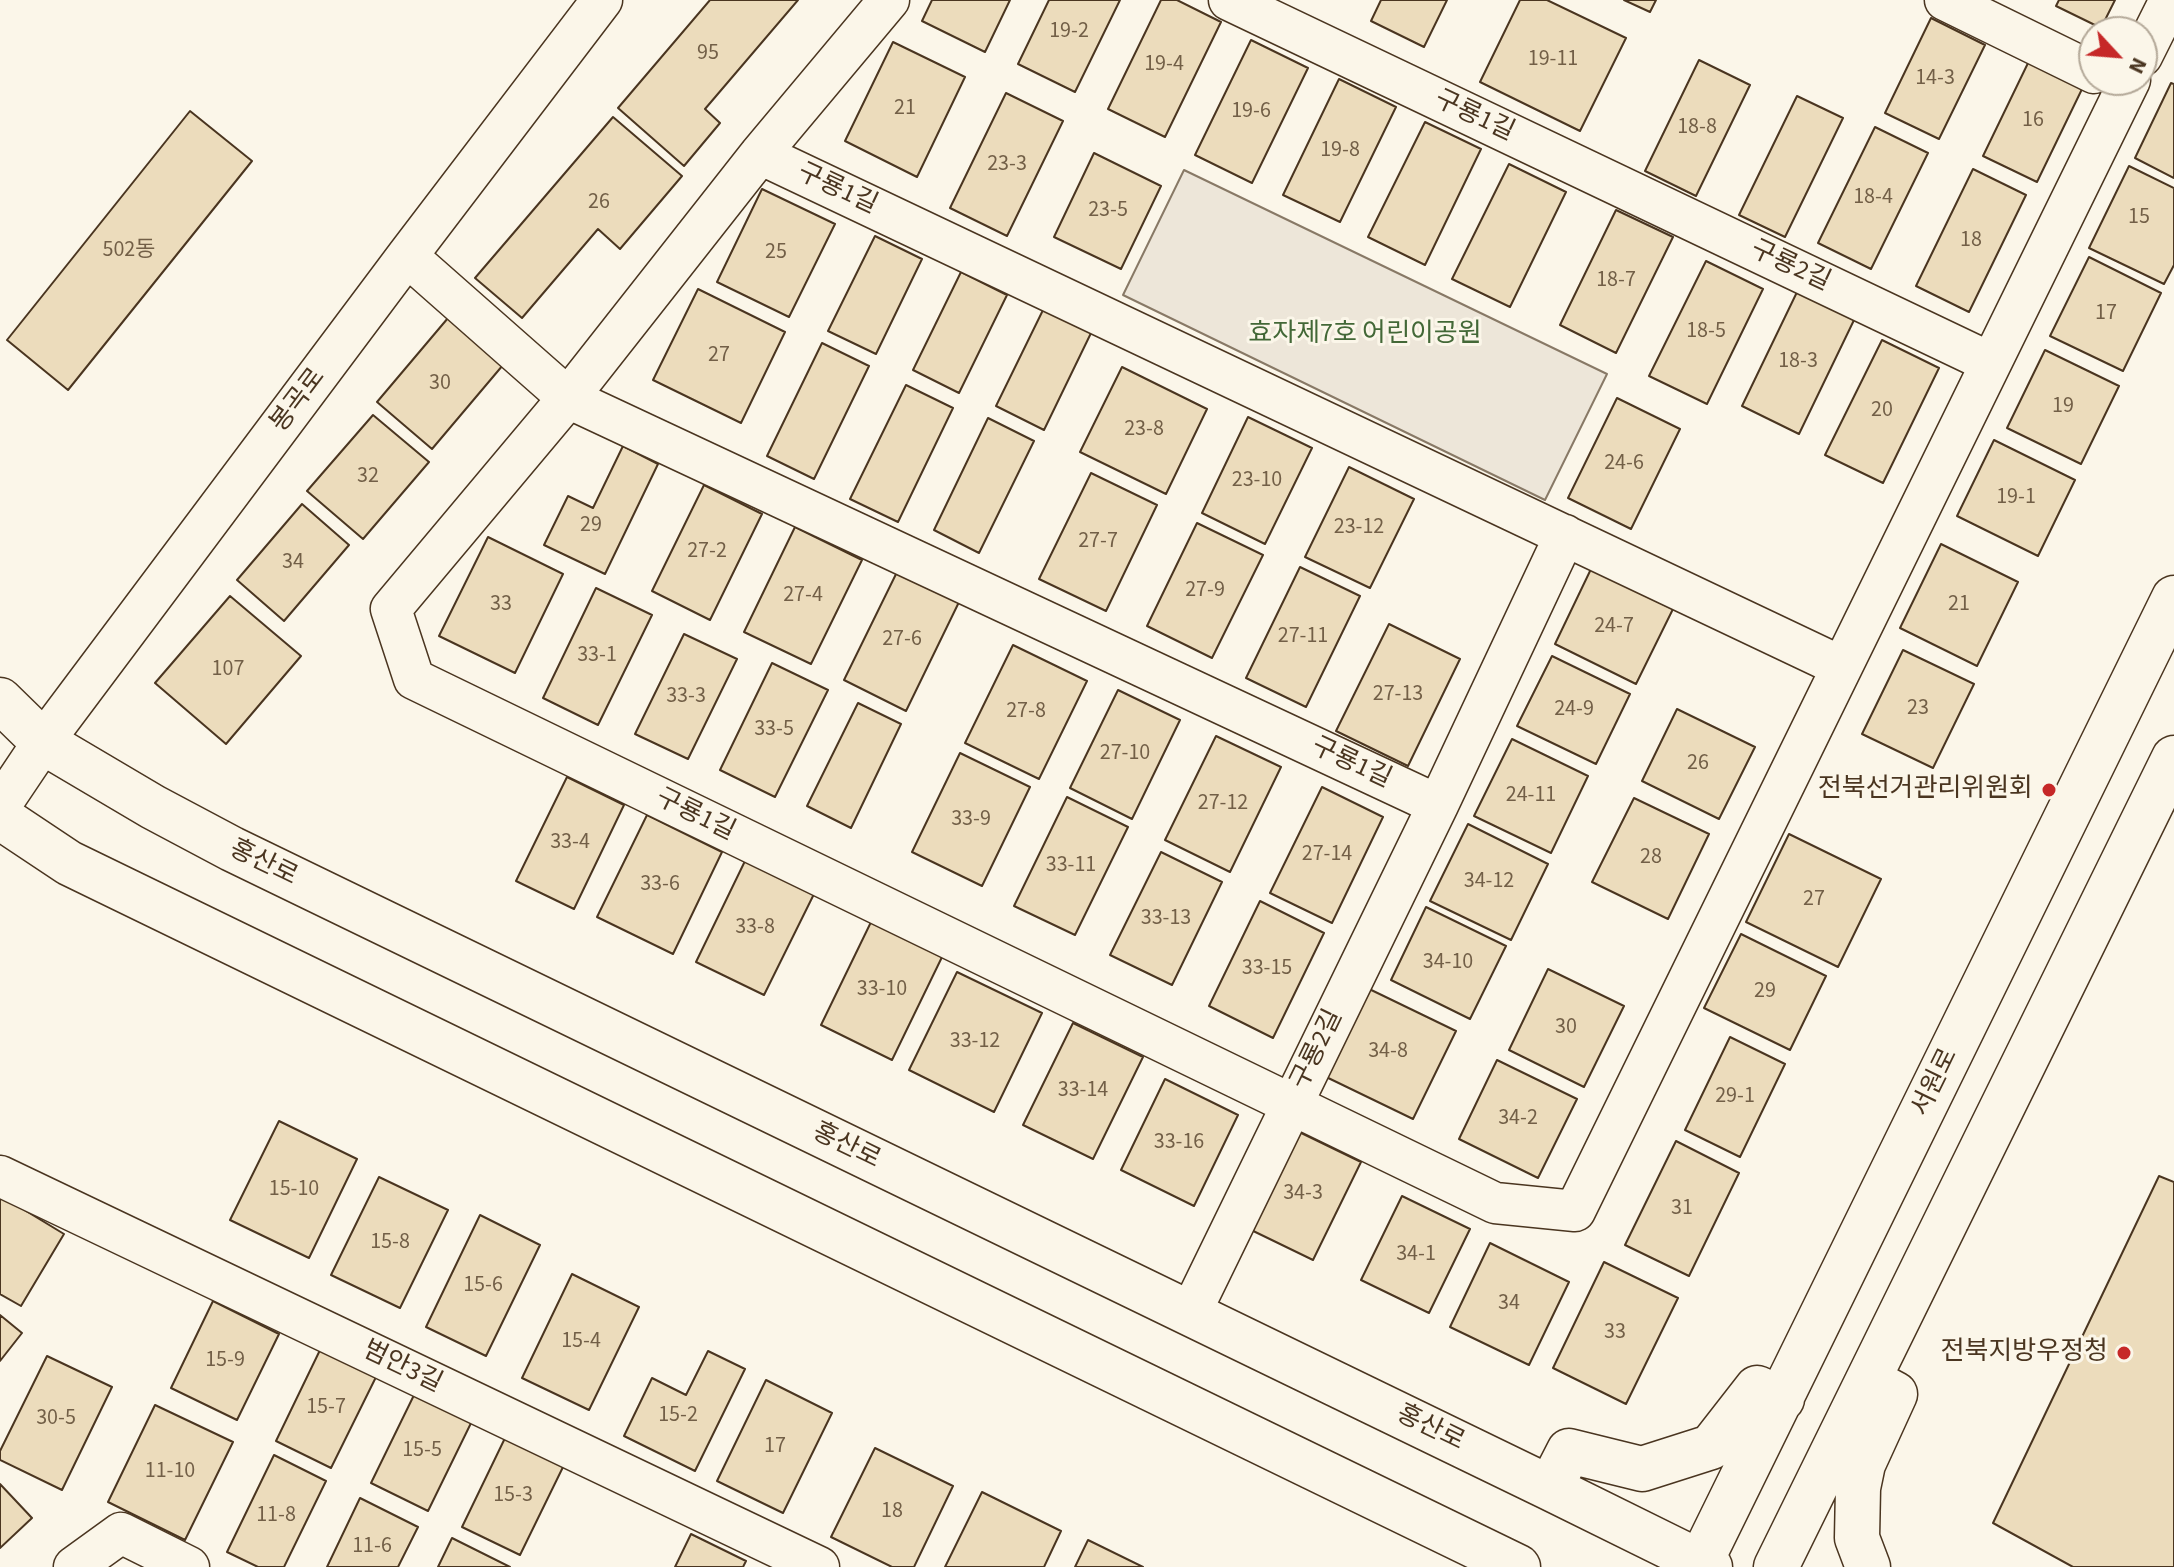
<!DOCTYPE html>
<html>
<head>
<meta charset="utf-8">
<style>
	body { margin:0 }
	#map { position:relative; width:2174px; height:1567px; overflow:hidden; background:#fbf6e9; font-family:"Source Sans 3",sans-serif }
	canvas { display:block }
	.north { position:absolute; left:2078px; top:16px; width:80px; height:80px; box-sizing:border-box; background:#fbf6e9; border:2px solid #b4a999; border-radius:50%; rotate:116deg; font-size:22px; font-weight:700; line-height:32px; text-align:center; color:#4a3520 }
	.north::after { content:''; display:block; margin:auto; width:28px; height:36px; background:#c62828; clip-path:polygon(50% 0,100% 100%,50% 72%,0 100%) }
</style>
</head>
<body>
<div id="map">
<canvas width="2174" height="1567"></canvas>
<div class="north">N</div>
</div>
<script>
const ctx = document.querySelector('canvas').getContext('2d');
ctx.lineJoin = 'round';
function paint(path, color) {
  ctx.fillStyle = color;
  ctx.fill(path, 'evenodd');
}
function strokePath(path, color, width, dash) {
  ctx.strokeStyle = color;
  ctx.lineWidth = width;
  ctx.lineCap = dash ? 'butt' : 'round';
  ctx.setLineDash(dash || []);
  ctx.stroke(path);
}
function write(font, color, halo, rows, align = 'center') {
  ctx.font = font + ' "Source Sans 3","Noto Sans KR",sans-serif';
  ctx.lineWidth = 6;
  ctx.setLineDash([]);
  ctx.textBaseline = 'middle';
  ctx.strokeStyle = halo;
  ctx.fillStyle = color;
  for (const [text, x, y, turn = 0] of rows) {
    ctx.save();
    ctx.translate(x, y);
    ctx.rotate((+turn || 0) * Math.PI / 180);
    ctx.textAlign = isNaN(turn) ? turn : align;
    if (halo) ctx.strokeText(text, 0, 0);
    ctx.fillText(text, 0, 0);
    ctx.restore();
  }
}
const green = new Path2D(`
	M 1184,170 L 1607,374 L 1545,500 L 1123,295 Z`);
const building = new Path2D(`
	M 710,0 L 798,0 L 705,109 L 720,123 L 684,166 L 618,108 Z
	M 932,0 L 1010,0 L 985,52 L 922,21 Z
	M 1049,0 L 1120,0 L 1075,92 L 1018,64 Z
	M 1161,0 L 1177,0 L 1221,22 L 1165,137 L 1108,109 Z
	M 1381,0 L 1447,0 L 1424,47 L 1371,21 Z
	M 1520,0 L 1547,0 L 1626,38 L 1580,131 L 1480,82 Z
	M 1624,0 L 1656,0 L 1650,12 Z
	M 2059,0 L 2115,0 L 2101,28 L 2056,6 Z
	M 1931,18 L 1985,45 L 1939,139 L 1885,113 Z
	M 1251,40 L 1308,68 L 1252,183 L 1195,155 Z
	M 893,42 L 965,77 L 917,177 L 845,141 Z
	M 1699,60 L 1750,85 L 1696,196 L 1645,171 Z
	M 2029,61 L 2083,87 L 2037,182 L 1983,156 Z
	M 1339,79 L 1396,107 L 1340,222 L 1283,195 Z
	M 2171,83 L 2174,84 L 2174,178 L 2135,158 Z
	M 1006,93 L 1063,121 L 1007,236 L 950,208 Z
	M 1797,96 L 1843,118 L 1785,237 L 1739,215 Z
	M 190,111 L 252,161 L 68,390 L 7,340 Z
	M 613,117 L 682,176 L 620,249 L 598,229 L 522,318 L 475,278 Z
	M 1425,122 L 1481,149 L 1425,265 L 1368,237 Z
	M 1875,127 L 1928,153 L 1871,269 L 1818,243 Z
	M 1094,153 L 1161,186 L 1121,269 L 1054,237 Z
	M 1509,164 L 1566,192 L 1510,307 L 1452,279 Z
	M 2129,166 L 2174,188 L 2174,265 L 2164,284 L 2089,248 Z
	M 1973,169 L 2026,195 L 1969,312 L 1916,286 Z
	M 762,189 L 835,224 L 789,317 L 717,282 Z
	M 1616,210 L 1673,237 L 1616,353 L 1560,325 Z
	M 875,236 L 922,259 L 876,354 L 828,331 Z
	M 2089,257 L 2161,293 L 2123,371 L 2050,336 Z
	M 1706,261 L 1763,289 L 1707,404 L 1649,376 Z
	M 961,272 L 1007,295 L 959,393 L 913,370 Z
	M 698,289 L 785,332 L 741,423 L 653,380 Z
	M 1798,290 L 1855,318 L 1799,434 L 1742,406 Z
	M 1044,308 L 1092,331 L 1044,430 L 996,406 Z
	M 448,318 L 503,365 L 432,449 L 377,402 Z
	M 1882,340 L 1939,368 L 1883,483 L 1825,455 Z
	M 822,343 L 869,366 L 814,479 L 767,456 Z
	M 2045,350 L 2119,386 L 2081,464 L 2007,428 Z
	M 1122,367 L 1207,409 L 1166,494 L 1080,452 Z
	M 906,385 L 953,408 L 898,522 L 850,499 Z
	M 1617,398 L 1680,429 L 1631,529 L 1568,498 Z
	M 373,415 L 429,462 L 363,539 L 307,491 Z
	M 1248,417 L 1312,448 L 1265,544 L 1202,513 Z
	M 988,418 L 1034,441 L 979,553 L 934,530 Z
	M 1994,440 L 2075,480 L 2038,556 L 1957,516 Z
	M 623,446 L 658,464 L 605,574 L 544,545 L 568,496 L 593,508 Z
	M 1349,467 L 1414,499 L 1370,588 L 1305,557 Z
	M 1091,473 L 1157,505 L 1106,611 L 1039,579 Z
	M 704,485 L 762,514 L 710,620 L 652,591 Z
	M 302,504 L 349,545 L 284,621 L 237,580 Z
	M 1197,523 L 1263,555 L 1212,658 L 1147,626 Z
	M 795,527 L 862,560 L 811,664 L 744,632 Z
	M 488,537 L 563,574 L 515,673 L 439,636 Z
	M 1941,544 L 2018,582 L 1977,666 L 1900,628 Z
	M 1300,567 L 1360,596 L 1306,707 L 1246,678 Z
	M 1591,569 L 1673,609 L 1636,684 L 1555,644 Z
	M 898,570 L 960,600 L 906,711 L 844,680 Z
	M 596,588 L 652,615 L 598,725 L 543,698 Z
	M 230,596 L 301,656 L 226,744 L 155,683 Z
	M 1389,624 L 1460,659 L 1408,766 L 1336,731 Z
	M 684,634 L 737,659 L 688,759 L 635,734 Z
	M 1013,645 L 1087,681 L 1039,779 L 965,743 Z
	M 1903,650 L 1974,684 L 1933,768 L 1862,734 Z
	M 1552,656 L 1630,694 L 1596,764 L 1517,726 Z
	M 772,663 L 828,690 L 775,797 L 720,770 Z
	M 1118,690 L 1180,720 L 1132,819 L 1070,788 Z
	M 858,703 L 901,724 L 851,828 L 807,806 Z
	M 1677,709 L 1755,747 L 1719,819 L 1642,781 Z
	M 1216,736 L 1281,767 L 1230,872 L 1165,840 Z
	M 1512,739 L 1588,776 L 1551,853 L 1474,816 Z
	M 960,753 L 1030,787 L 982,886 L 912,852 Z
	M 567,777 L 624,805 L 574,909 L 516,881 Z
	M 1322,787 L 1383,817 L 1332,923 L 1270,893 Z
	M 1067,797 L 1128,827 L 1075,935 L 1014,906 Z
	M 1634,798 L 1709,834 L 1668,919 L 1592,882 Z
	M 647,815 L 722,852 L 673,954 L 597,917 Z
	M 1468,824 L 1548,864 L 1511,940 L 1430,901 Z
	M 1789,834 L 1881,879 L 1838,967 L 1746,922 Z
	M 1161,852 L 1222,882 L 1172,985 L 1110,955 Z
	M 745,861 L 814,894 L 764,995 L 696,962 Z
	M 1260,901 L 1324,933 L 1273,1038 L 1209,1006 Z
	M 1426,907 L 1506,946 L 1470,1019 L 1391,980 Z
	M 872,920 L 943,955 L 892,1060 L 821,1025 Z
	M 1741,934 L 1826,976 L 1790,1050 L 1704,1008 Z
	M 1548,969 L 1624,1006 L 1584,1087 L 1509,1050 Z
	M 957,972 L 1042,1013 L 994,1112 L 909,1070 Z
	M 1363,986 L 1456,1031 L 1413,1119 L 1320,1074 Z
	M 1073,1023 L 1143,1057 L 1093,1159 L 1023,1125 Z
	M 1730,1037 L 1785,1064 L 1740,1157 L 1685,1130 Z
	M 1497,1060 L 1577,1099 L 1538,1178 L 1459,1139 Z
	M 1165,1079 L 1238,1115 L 1194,1206 L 1121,1170 Z
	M 279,1121 L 357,1159 L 309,1258 L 230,1220 Z
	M 1293,1129 L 1361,1162 L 1313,1260 L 1245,1227 Z
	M 1676,1141 L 1739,1173 L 1689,1276 L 1625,1245 Z
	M 2159,1176 L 2174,1182 L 2174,1567 L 2073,1567 L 1993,1523 Z
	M 379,1177 L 448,1210 L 400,1308 L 331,1275 Z
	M 0,1195 L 64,1234 L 21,1306 L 0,1294 Z
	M 1402,1196 L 1470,1229 L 1429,1313 L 1361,1280 Z
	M 480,1215 L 540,1245 L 486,1356 L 426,1327 Z
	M 1490,1243 L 1569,1282 L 1529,1365 L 1450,1327 Z
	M 1604,1262 L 1678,1298 L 1626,1404 L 1553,1368 Z
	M 572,1274 L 639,1307 L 589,1410 L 522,1378 Z
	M 213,1301 L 279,1334 L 237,1420 L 171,1388 Z
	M 0,1315 L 22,1333 L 0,1361 Z
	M 321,1348 L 377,1375 L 331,1468 L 276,1441 Z
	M 708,1351 L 745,1369 L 695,1471 L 624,1436 L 652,1378 L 686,1395 Z
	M 47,1356 L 112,1387 L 62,1490 L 0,1460 L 0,1451 Z
	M 766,1380 L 832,1413 L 783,1513 L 717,1481 Z
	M 416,1391 L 473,1419 L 428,1511 L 371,1483 Z
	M 155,1405 L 233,1442 L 185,1540 L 108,1502 Z
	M 506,1436 L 564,1465 L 520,1555 L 462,1527 Z
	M 875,1448 L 953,1486 L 914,1567 L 892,1567 L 831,1537 Z
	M 274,1455 L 326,1481 L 284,1567 L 258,1567 L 227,1552 Z
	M 0,1484 L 32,1518 L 0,1548 Z
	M 982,1492 L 1061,1531 L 1044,1567 L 945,1567 Z
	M 360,1498 L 418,1527 L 398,1567 L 327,1567 Z
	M 691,1534 L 746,1561 L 743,1567 L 675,1567 Z
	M 452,1538 L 510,1567 L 438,1567 Z
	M 1088,1540 L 1143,1567 L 1075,1567 Z`);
const street = new Path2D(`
	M 889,0 L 760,154 L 568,398 L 391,609 L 414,679 L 1495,1203 L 1575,1211 L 2130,80
	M 1229,0 L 1991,363
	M 1945,0 L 2094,73
	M 2142,56 L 2170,0
	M 760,154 L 1842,667
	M 407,256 L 568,398 L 1438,805
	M 0,806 L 43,742 L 407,256 L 602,0
	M 0,1176 L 819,1567
	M 1190,1314 L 1438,805 L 1565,535
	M 74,1567 L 121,1533 L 189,1567`);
const secondary = new Path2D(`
	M 0,700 L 43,742 L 153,807 L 232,849 L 1550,1488 L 1710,1567
	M 0,817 L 69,863 L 1518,1567
	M 1550,1488 L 1569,1451 L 1642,1469 L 1711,1447 L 1757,1388 L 1782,1399
	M 1698,1567 L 2174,598
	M 1776,1567 L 2174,758
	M 1868,1567 L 1857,1538 L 1858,1488 L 1863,1464 L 1895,1394 L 1882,1387`);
const markers = [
	[2049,790,8,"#c62828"],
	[2124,1353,8,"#c62828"]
];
const numberNames = [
	["19-2",1069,32],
	["95",708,54],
	["19-11",1553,60],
	["19-4",1164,65],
	["14-3",1935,79],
	["21",905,109],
	["19-6",1251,112],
	["16",2033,121],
	["18-8",1697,128],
	["19-8",1340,151],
	["23-3",1007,165],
	["18-4",1873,198],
	["26",599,203],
	["23-5",1108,211],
	["15",2139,218],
	["18",1971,241],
	["502동",129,251],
	["25",776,253],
	["18-7",1616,281],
	["17",2106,314],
	["18-5",1706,332],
	["27",719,356],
	["18-3",1798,362],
	["30",440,384],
	["19",2063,407],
	["20",1882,411],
	["23-8",1144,430],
	["24-6",1624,464],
	["32",368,477],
	["23-10",1257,481],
	["19-1",2016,498],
	["29",591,526],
	["23-12",1359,528],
	["27-7",1098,542],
	["27-2",707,552],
	["34",293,563],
	["27-9",1205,591],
	["27-4",803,596],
	["33",501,605],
	["21",1959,605],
	["24-7",1614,627],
	["27-11",1303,637],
	["27-6",902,640],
	["33-1",597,656],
	["107",228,670],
	["27-13",1398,695],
	["33-3",686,697],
	["23",1918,709],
	["24-9",1574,710],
	["27-8",1026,712],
	["33-5",774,730],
	["27-10",1125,754],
	["26",1698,764],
	["24-11",1531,796],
	["27-12",1223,804],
	["33-9",971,820],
	["33-4",570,843],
	["27-14",1327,855],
	["28",1651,858],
	["33-11",1071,866],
	["34-12",1489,882],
	["33-6",660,885],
	["27",1814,900],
	["33-13",1166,919],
	["33-8",755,928],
	["34-10",1448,963],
	["33-15",1267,969],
	["33-10",882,990],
	["29",1765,992],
	["30",1566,1028],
	["33-12",975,1042],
	["34-8",1388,1052],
	["33-14",1083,1091],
	["29-1",1735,1097],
	["34-2",1518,1119],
	["33-16",1179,1143],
	["15-10",294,1190],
	["34-3",1303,1194],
	["31",1682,1209],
	["15-8",390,1243],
	["34-1",1416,1255],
	["15-6",483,1286],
	["34",1509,1304],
	["33",1615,1333],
	["15-4",581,1342],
	["15-9",225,1361],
	["15-7",326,1408],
	["15-2",678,1416],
	["30-5",56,1419],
	["17",775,1447],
	["15-5",422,1451],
	["11-10",170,1472],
	["15-3",513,1496],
	["18",892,1512],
	["11-8",276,1516],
	["11-6",372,1547]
];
const streetNames = [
	["구룡1길",1474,117,25],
	["구룡1길",837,190,25],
	["구룡2길",1790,267,25],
	["봉곡로",299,401,-53],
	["구룡1길",1351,764,25],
	["구룡1길",695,816,26],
	["홍산로",263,864,26],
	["구룡2길",1318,1050,-64],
	["서원로",1936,1083,-64],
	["홍산로",846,1147,26],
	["범안3길",402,1368,26],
	["홍산로",1430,1429,26]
];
const parkNames = [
	["효자제7호 어린이공원",1365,335]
];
const poiNames = [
	["전북선거관리위원회",2033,790],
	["전북지방우정청",2108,1353]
];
paint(green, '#ede6d9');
strokePath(green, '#887966', 2);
paint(building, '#ecdcbc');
strokePath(building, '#4a3520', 2);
strokePath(street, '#4a3520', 43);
strokePath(secondary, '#4a3520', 47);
strokePath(street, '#fbf6e9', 40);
strokePath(secondary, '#fbf6e9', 44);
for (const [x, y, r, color] of markers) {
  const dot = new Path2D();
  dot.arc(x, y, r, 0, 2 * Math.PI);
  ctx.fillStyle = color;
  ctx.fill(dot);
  strokePath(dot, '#fbf6e9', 3);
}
write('22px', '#725f47', null, numberNames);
write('26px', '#4a3520', '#fbf6e9', streetNames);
write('26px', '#436837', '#fbf6e9', parkNames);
write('26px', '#4a3520', '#fbf6e9', poiNames, 'right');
</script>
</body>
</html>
